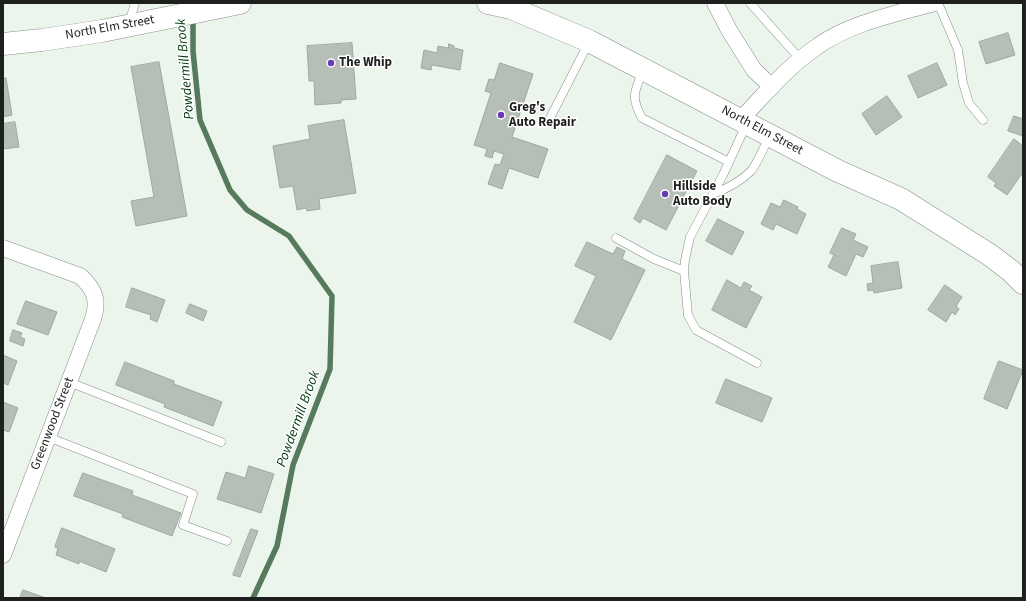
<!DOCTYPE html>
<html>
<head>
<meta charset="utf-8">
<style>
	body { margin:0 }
	#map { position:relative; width:1026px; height:601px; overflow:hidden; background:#ebf5ec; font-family:"Source Sans 3",sans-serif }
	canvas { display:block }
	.frame { position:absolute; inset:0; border:4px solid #1d201d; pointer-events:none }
</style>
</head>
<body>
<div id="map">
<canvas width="1026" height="601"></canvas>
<div class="frame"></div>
</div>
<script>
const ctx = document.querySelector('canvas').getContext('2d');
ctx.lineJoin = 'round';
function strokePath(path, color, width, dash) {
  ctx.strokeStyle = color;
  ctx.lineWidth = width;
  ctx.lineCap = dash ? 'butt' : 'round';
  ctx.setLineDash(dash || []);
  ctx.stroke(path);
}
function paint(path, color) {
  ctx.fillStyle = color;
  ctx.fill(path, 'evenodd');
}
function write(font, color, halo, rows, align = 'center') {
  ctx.font = font + ' "Source Sans 3",sans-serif';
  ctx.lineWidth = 3;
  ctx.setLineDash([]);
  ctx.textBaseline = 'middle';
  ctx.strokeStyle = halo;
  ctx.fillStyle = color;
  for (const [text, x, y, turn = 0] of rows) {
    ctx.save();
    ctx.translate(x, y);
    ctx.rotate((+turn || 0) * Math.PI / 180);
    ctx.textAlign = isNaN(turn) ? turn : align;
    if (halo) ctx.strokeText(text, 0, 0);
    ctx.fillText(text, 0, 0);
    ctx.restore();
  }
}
const stream = new Path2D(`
	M 193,17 L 193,51 L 200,120 L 230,190 L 247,210 L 289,236 L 332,296 L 330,369 L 293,465 L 277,546 L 253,598`);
const building = new Path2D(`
	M 1008,33 L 1015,55 L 986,64 L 979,42 Z
	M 352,43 L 356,99 L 341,100 L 341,103 L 315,105 L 314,81 L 309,81 L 307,46 Z
	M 449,44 L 454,46 L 454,48 L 463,50 L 460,70 L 432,65 L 431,70 L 421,68 L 424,50 L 437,53 L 438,46 L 448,48 Z
	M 159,62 L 187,216 L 136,226 L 131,201 L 154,197 L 131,67 Z
	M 500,63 L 533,74 L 512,137 L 548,149 L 538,178 L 509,168 L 502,189 L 488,184 L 495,164 L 500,165 L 504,154 L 494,151 L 492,158 L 485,156 L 487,149 L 474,145 L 491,93 L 485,91 L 489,79 L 494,80 Z
	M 937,63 L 947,85 L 918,98 L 908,76 Z
	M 3,78 L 6,78 L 12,115 L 3,117 Z
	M 887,96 L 902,117 L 876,135 L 862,114 Z
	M 1014,116 L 1023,119 L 1023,136 L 1008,131 Z
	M 344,120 L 356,193 L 319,199 L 320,209 L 307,211 L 306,208 L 297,210 L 293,186 L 280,188 L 273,146 L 310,139 L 308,126 Z
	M 15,122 L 19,147 L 3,149 L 3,124 Z
	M 1014,139 L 1023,146 L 1023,172 L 1007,195 L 994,186 L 996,183 L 988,177 Z
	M 667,155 L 697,171 L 666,230 L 643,218 L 640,223 L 634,219 Z
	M 784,200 L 798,207 L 797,209 L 806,214 L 797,234 L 776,224 L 773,230 L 761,224 L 771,203 L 780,207 Z
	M 718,219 L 744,232 L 732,255 L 706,241 Z
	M 842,228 L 856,234 L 853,240 L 868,247 L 863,257 L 856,254 L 846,276 L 828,267 L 834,255 L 830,253 Z
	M 587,242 L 613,254 L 617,247 L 625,251 L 622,259 L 645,270 L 611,340 L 574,322 L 596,276 L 575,266 Z
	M 898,262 L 902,288 L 874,293 L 873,290 L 868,291 L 867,284 L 873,283 L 871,266 Z
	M 727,280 L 741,288 L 744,282 L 752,286 L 749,290 L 762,297 L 746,328 L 712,310 Z
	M 945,285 L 962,297 L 956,306 L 959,309 L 955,315 L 952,312 L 946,322 L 928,310 Z
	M 132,288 L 165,300 L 157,322 L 150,319 L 151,315 L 126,307 Z
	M 26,301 L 57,312 L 48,335 L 17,324 Z
	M 190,304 L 207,311 L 203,321 L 186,313 Z
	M 13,330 L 22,333 L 20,337 L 25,339 L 23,346 L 10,341 Z
	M 3,355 L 17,361 L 8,385 L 3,383 Z
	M 999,361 L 1023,370 L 1007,409 L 984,399 Z
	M 125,362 L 174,381 L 174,384 L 222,402 L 213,426 L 164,407 L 165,404 L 116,385 Z
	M 726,379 L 772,398 L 762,422 L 716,403 Z
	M 3,402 L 18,408 L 9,432 L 3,430 Z
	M 249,466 L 274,474 L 261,513 L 217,499 L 226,472 L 245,478 Z
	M 83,473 L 133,491 L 132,495 L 181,513 L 172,536 L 122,517 L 123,514 L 74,496 Z
	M 62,528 L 115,549 L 106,572 L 79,561 L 79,564 L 56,555 L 58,548 L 55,547 Z
	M 251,529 L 258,531 L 240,577 L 233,575 Z
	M 23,590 L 46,598 L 20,598 Z`);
const lane = new Path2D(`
	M 750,3 L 800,59
	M 938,3 L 958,50 L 963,83 L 969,103 L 983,120
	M 129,23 L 135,3
	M 643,70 C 635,91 630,96 642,118 L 729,162
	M 548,122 L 589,42
	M 746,125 L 723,175 L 690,237 L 685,260 L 684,271 L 688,315 L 696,330 L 757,363
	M 713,194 C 726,189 741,181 751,171 C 757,164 765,145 770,135
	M 616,238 L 654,259 L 684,271
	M 69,382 L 221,442
	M 48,437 L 193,494 L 183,525 L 227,541`);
const street = new Path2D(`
	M 715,3 L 729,30 L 754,70 L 772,87
	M 741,119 C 765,94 788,66 818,46 C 850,23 896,14 934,3
	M 3,248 L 80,276 C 95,289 99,301 93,319 L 3,555`);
const highway = new Path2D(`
	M 488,3 L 511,8 L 589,41 L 838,171 L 901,199 L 990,255 L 1011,271 L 1023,283
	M 3,44 L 42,40 L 102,31 L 240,3`);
const markers = [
	[331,63,4,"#6a3bb3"],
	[501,115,4,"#6a3bb3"],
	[665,194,4,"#6a3bb3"]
];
const streetNames = [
	["North Elm Street",110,28,-10],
	["North Elm Street",762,131,28],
	["Greenwood Street",53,424,-69]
];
const poiNames = [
	["The Whip",339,63],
	["Greg's",509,108],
	["Auto Repair",509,123],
	["Hillside",673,187],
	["Auto Body",673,202]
];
const waterNames = [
	["Powdermill Brook",186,69,-95],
	["Powdermill Brook",299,419,-70]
];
strokePath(stream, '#587a5c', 5.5);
paint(building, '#b5bfb6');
strokePath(building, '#9ea89f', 1);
strokePath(lane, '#868f87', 9);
strokePath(street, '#868f87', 17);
strokePath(highway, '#868f87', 23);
strokePath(lane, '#fff', 8);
strokePath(street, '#fff', 16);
strokePath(highway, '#fff', 22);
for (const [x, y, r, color] of markers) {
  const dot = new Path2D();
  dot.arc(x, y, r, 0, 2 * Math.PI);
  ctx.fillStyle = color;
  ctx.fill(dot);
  strokePath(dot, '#fff', 1.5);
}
write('13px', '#1d201d', '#fff', streetNames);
write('bold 13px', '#1d201d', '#fff', poiNames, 'left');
write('italic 14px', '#00370e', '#fff', waterNames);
</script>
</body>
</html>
